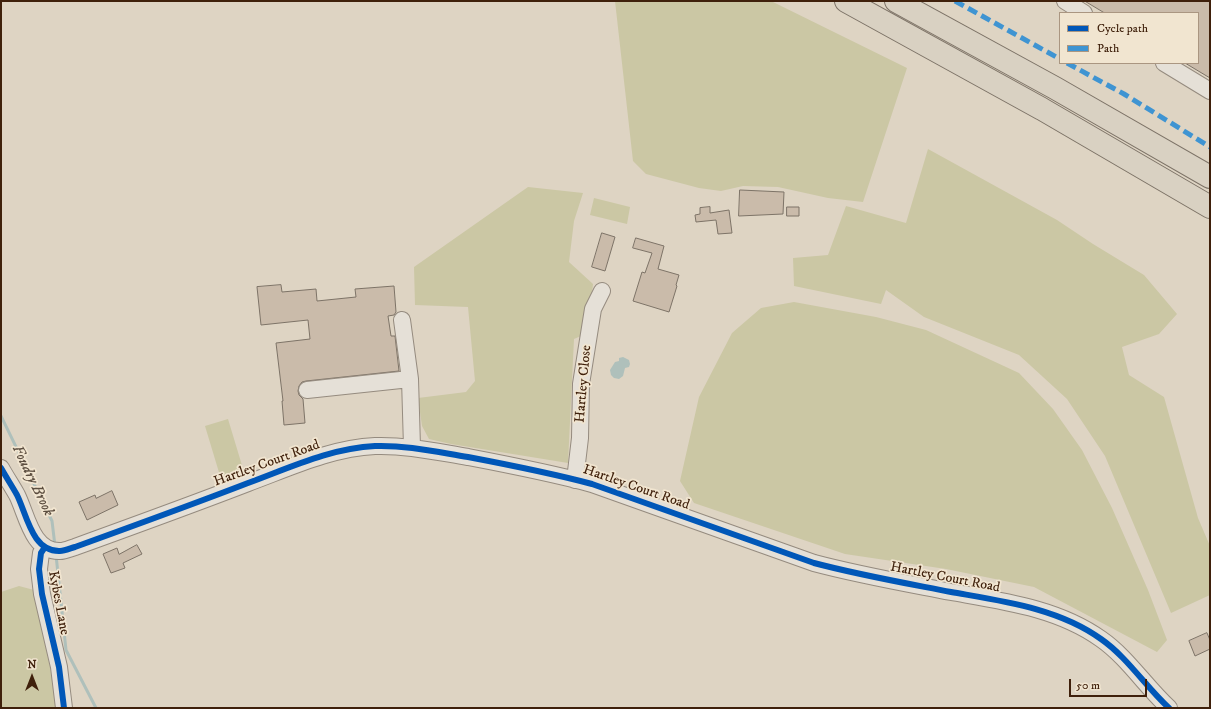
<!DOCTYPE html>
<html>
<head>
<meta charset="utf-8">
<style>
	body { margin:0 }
	#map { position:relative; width:1211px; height:709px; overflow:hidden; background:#ded4c3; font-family:"IM FELL DW Pica",serif }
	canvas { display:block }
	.frame { position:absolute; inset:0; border:2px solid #3f200b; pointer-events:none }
	.legend { position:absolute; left:1059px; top:12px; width:140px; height:52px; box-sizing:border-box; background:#f1e5d0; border:1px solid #aa9681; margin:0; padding:5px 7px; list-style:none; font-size:12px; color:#3f200b }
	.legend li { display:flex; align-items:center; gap:8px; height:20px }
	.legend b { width:20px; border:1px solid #aa9681 }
	.north { position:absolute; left:12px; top:657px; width:40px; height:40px; -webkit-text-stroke:3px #f1e5d0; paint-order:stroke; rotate:0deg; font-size:11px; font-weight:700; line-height:16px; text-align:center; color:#3f200b }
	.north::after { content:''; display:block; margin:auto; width:14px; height:18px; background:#3f200b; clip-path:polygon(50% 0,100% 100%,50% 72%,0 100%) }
	.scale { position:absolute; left:1069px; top:679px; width:78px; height:18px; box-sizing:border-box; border:2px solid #3f200b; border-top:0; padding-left:5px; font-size:12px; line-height:14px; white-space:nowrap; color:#3f200b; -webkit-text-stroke:3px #f1e5d0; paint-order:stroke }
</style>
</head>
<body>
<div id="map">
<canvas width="1211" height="709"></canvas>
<div class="frame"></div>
<ul class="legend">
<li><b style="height:5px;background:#0057b8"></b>Cycle path</li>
<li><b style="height:5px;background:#3f94d2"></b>Path</li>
</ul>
<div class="north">N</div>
<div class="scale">50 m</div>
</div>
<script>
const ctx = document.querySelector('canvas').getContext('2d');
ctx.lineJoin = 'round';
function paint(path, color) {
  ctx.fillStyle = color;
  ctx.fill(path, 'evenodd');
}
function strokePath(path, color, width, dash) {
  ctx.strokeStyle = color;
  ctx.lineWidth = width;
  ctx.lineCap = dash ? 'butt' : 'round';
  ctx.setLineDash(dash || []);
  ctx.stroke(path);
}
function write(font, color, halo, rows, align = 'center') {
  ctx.font = font + ' "IM FELL DW Pica",serif';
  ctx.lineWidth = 3.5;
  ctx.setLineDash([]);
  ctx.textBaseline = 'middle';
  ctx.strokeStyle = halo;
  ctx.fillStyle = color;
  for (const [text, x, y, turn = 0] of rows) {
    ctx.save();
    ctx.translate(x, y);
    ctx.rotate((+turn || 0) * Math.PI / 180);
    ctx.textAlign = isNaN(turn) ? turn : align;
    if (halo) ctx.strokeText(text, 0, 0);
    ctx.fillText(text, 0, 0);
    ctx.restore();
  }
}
const green = new Path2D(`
	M 615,1 L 771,1 L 907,68 L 863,202 L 828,198 L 778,187 L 743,186 L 721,191 L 699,188 L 646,174 L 633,161 Z
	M 928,149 L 1057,220 L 1093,244 L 1144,275 L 1177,314 L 1159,334 L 1122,347 L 1129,375 L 1164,397 L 1198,518 L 1210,546 L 1210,595 L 1171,613 L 1105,456 L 1067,399 L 1019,355 L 924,317 L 886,290 L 881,304 L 794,286 L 793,258 L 828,255 L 846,206 L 906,223 Z
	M 528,187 L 583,193 L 574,221 L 569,262 L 593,284 L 588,333 L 574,339 L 568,463 L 451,444 L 429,439 L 422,426 L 418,398 L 466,392 L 475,381 L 468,307 L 415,305 L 414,267 Z
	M 594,198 L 630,207 L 627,224 L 590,215 Z
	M 794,302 L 876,317 L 926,330 L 1019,373 L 1053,409 L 1082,450 L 1112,508 L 1148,590 L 1167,640 L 1157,652 L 1034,587 L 946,569 L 845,554 L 694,503 L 680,481 L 699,397 L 732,333 L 761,308 Z
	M 228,419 L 244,472 L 221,479 L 205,426 Z
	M 19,586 L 34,590 L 57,701 L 56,708 L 1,708 L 1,592 Z`);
const water = new Path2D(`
	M 623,357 L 629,360 L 630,364 L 629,367 L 625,368 L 623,376 L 619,379 L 614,378 L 611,375 L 610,370 L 615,362 L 619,361 L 619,358 Z`);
const stream = new Path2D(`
	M 1,416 L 52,521 L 55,546
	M 56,555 L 66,650 L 96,708`);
const building = new Path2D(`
	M 1085,1 L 1210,1 L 1210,78 L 1185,63 L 1198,63 L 1198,13 L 1105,13 Z
	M 740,190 L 784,192 L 783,214 L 739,216 Z
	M 710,207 L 710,213 L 729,210 L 732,233 L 718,234 L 716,220 L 696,222 L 695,215 L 700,214 L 700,208 Z
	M 787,207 L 799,207 L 799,216 L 787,216 Z
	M 602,233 L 615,237 L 605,271 L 592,267 Z
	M 636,238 L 664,246 L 658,269 L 679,275 L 676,285 L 677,286 L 669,312 L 633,301 L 642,272 L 645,273 L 652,253 L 633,248 Z
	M 281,285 L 282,292 L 316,289 L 317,301 L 356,297 L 355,289 L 394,286 L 396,312 L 394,315 L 388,316 L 391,336 L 395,336 L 399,371 L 306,381 L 302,382 L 299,386 L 298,391 L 299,395 L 303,399 L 305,423 L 284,425 L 282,401 L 283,401 L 276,343 L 310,339 L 308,320 L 261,325 L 257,287 Z
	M 112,491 L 118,505 L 87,520 L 79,502 L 95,495 L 96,498 Z
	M 137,545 L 142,554 L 123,563 L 125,568 L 111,573 L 103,554 L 117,548 L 119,554 Z
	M 1207,633 L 1210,640 L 1210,649 L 1195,656 L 1189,641 Z`);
const minor = new Path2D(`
	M 1065,1 L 1084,13
	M 1164,63 L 1210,91
	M 402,320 L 410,379 L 412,447
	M 307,390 L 410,379
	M 1,468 C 6,477 12,486 17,495 C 27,515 32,552 60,551 C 65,551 71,548 75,547 C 133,526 191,505 248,483 C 289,468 331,448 375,446 C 407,445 437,452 468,457 C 510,465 551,473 592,484 L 814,563 C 859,575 905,583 951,592 C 1002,601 1058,608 1101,639 C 1127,657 1146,687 1169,708
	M 575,480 L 580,438 L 581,384 L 593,309 L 602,291
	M 45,547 L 41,553 L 39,569 L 42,594 L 59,667 L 64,708`);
const highway = new Path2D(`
	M 846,1 L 1042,109 L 1210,207
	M 896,1 L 1055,88 L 1210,177`);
const quiet = new Path2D(`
	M 955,1 L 1060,59
	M 1067,63 L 1124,94 L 1210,147`);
const cycleway = new Path2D(`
	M 1,468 C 6,477 12,486 17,495 C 27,515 32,552 60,551 C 65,551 71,548 75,547 C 133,526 191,505 248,483 C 289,468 331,448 375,446 C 407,445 437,452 468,457 C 510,465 551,473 592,484 L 814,563 C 859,575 905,583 951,592 C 1002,601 1058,608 1101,639 C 1127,657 1146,687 1169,708
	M 45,547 L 41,553 L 39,569 L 42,594 L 59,667 L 64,708`);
const streetNames = [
	["Hartley Close",584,384,-85],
	["Hartley Court Road",267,464,-20],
	["Hartley Court Road",636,488,19],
	["Hartley Court Road",945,578,11],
	["Kybes Lane",58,603,79]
];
const waterNames = [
	["Foudry Brook",32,481,64]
];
paint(green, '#cbc7a4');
paint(water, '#afc0bb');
strokePath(stream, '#afc0bb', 3);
paint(building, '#cabbaa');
strokePath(building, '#7d7367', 1);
strokePath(minor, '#958b7f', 18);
strokePath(highway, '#7d7367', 24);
strokePath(minor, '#e5e0d7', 16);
strokePath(highway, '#d9d1c2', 22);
strokePath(quiet, '#3f94d2', 5, [10, 5]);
strokePath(cycleway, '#0057b8', 6);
write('14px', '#3f200b', '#f1e5d0', streetNames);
write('italic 15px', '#5b4d3f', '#f1e5d0', waterNames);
</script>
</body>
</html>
